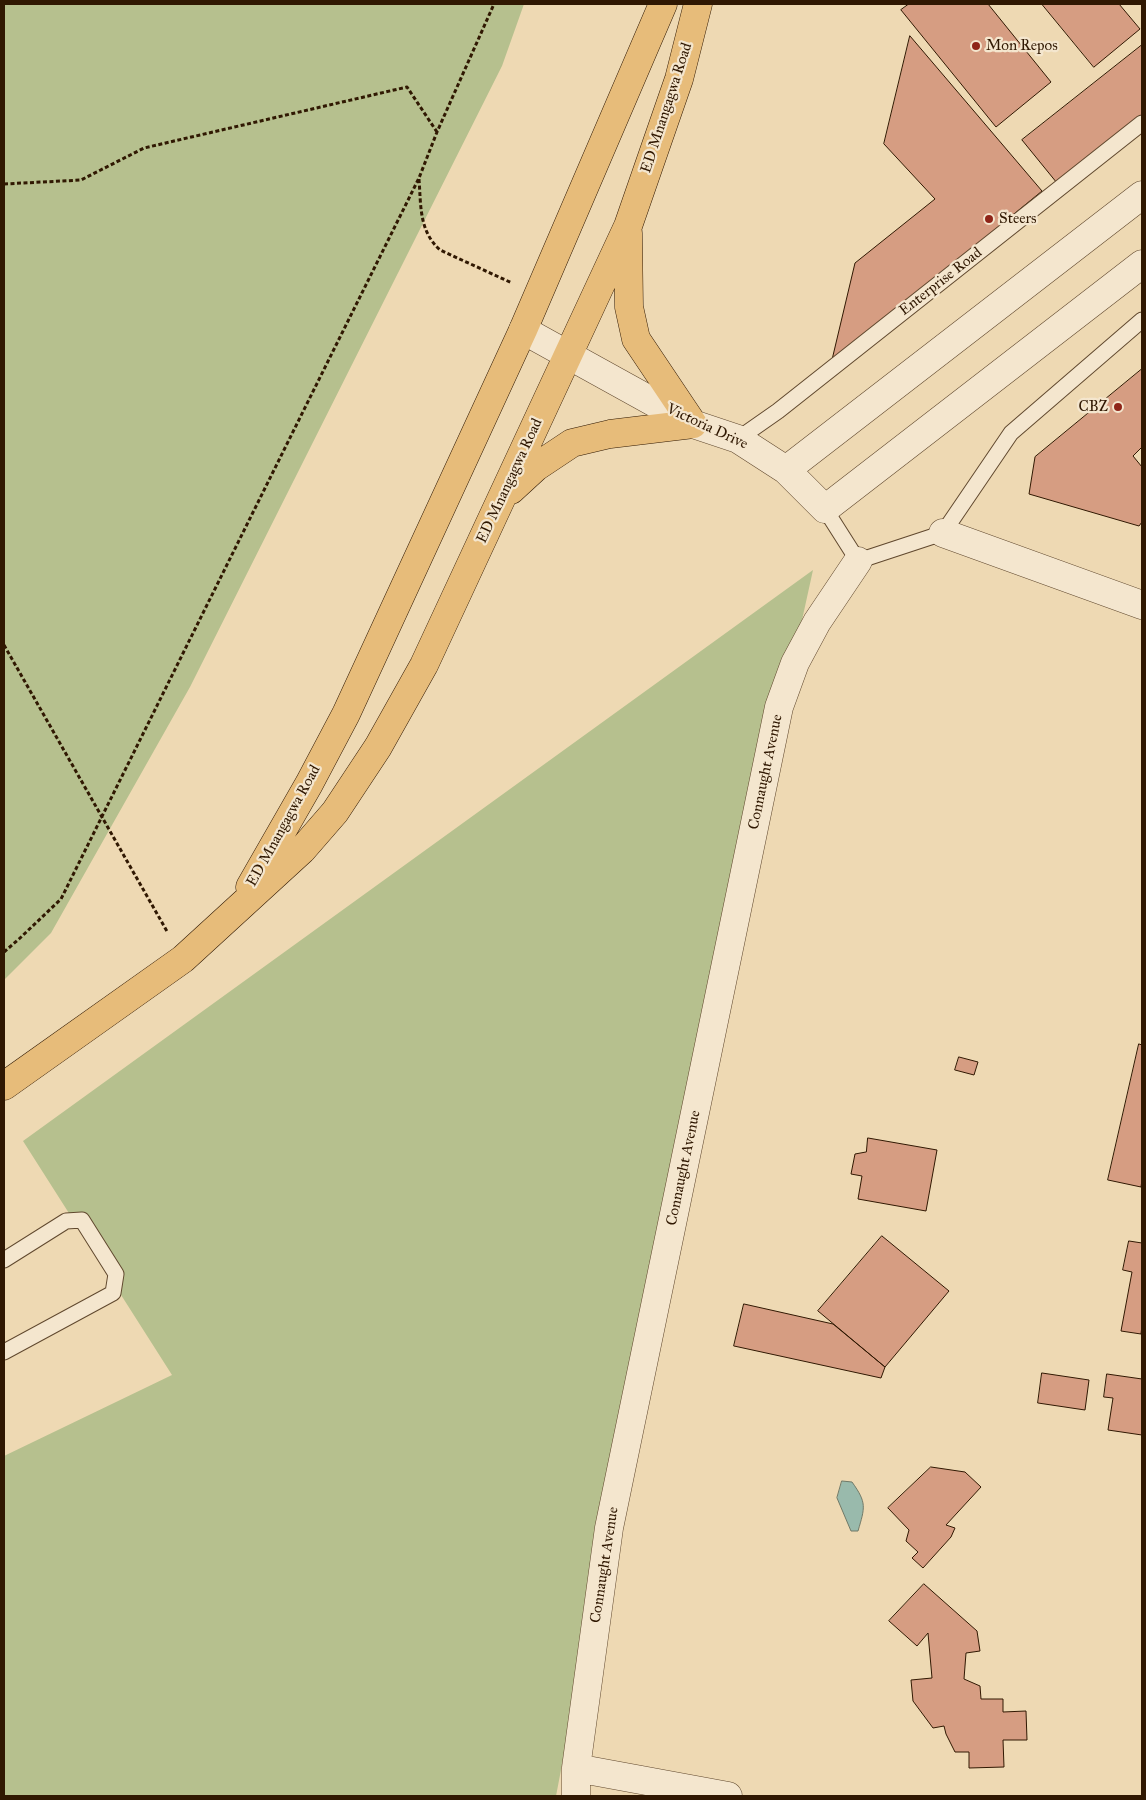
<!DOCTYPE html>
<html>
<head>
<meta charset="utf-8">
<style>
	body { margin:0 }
	#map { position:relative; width:1146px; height:1800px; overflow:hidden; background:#eed9b3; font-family:"IM FELL Great Primer",serif }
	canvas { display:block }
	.frame { position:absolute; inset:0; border:5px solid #301802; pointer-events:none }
</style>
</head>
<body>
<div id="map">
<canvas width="1146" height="1800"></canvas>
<div class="frame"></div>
</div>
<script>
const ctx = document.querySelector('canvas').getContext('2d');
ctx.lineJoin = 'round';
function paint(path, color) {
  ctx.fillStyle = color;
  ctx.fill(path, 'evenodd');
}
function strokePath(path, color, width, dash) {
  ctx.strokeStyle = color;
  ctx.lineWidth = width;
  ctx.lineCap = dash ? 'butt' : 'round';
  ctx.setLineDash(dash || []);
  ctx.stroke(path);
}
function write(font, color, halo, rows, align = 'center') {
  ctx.font = font + ' "IM FELL Great Primer",serif';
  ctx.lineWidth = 4.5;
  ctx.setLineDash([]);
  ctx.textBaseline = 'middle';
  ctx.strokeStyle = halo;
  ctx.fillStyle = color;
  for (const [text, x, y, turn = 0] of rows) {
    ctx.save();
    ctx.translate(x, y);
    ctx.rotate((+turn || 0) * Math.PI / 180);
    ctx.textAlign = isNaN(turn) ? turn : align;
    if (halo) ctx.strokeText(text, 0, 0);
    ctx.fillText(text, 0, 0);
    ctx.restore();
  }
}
const green = new Path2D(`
	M 4,4 L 524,4 L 502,66 L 190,687 L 51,933 L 4,980 Z
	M 813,570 L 640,1358 L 556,1796 L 4,1796 L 4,1456 L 172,1375 L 23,1141 Z`);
const water = new Path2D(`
	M 842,1481 L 852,1482 C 867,1503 865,1507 858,1531 L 851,1531 L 837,1498 Z`);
const building = new Path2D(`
	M 909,4 L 988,4 L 1051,82 L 996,127 L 901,10 Z
	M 1042,4 L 1119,4 L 1140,29 L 1094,67 Z
	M 910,36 L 1042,191 L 831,364 L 855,263 L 935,199 L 884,144 Z
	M 1142,45 L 1142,115 L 1057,183 L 1022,140 Z
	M 1142,369 L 1142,447 L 1133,456 L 1142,467 L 1142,522 L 1139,526 L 1029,494 L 1035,457 Z
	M 1139,1044 L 1142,1045 L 1142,1180 L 1141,1187 L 1108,1180 Z
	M 959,1057 L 978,1062 L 974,1075 L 955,1070 Z
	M 868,1138 L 937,1150 L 926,1211 L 858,1199 L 862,1176 L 851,1174 L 855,1154 L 866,1152 Z
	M 882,1236 L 949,1291 L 885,1367 L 818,1311 Z
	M 1129,1241 L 1142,1243 L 1142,1325 L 1141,1334 L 1121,1331 L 1132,1272 L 1123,1270 Z
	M 744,1304 L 833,1324 L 885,1367 L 881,1378 L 734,1346 Z
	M 1042,1373 L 1089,1380 L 1085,1410 L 1038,1403 Z
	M 1107,1374 L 1142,1379 L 1142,1435 L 1108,1430 L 1113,1398 L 1104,1397 Z
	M 931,1467 L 965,1472 L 981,1487 L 946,1525 L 955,1528 L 951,1537 L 923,1568 L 912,1558 L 918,1552 L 906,1541 L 909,1530 L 888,1508 Z
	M 924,1584 L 977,1631 L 980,1651 L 966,1653 L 964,1679 L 980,1686 L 981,1699 L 1003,1699 L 1003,1712 L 1026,1711 L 1027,1740 L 1003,1740 L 1004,1767 L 969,1768 L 969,1752 L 955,1752 L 946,1734 L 944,1726 L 933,1728 L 913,1701 L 911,1680 L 932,1678 L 928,1633 L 917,1646 L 889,1621 Z`);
const path = new Path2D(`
	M 419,179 C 421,206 419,231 440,250 L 512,283
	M 4,184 L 81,180 L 144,148 L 407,87 L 437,132
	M 4,645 L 168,933
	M 4,952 L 19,939 L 61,899 L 419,178 L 437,132 L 494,4`);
const service = new Path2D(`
	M 738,439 L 778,411 L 1142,123
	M 825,509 L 858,561 L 943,533 L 1011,433 L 1142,320
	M 4,1260 L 66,1221 L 82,1220 L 116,1274 L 113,1293 L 4,1352`);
const minor = new Path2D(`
	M 943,533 L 1142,605
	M 576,1768 L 728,1796
	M 576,1796 L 576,1768 L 609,1528 L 779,707 L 795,663 L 817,622 L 858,561`);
const tertiary = new Path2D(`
	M 523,330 L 693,424 L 738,439 L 786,470 L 825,509 L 1142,264
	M 786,470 L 1142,195`);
const trunk = new Path2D(`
	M 511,490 L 536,467 L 572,443 L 610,434 L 693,424 L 636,339 L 629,307 L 628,233
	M 250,887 L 309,784 L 346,714 L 523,330 L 663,4
	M 4,1086 L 183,959 L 302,850 L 335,812 L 378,747 L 424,665 L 628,226 L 679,79 L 698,4`);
const markers = [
	[976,46,5,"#8f2418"],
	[989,219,5,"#8f2418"],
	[1118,407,5,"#8f2418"]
];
const poiNames = [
	["Mon Repos",986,46],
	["Steers",999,219],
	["CBZ",1108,407,"right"]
];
const streetNames = [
	["ED Mnangagwa Road",667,108,-72],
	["Enterprise Road",941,282,-38],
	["Victoria Drive",707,427,25],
	["ED Mnangagwa Road",510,481,-65],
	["Connaught Avenue",766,772,-78],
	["ED Mnangagwa Road",284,826,-61],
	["Connaught Avenue",684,1168,-78],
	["Connaught Avenue",605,1565,-81]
];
paint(green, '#b6c08e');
paint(water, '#99baac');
strokePath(water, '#6f7968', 1);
paint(building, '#d69d82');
strokePath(building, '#301802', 1);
strokePath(service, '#60482e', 17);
strokePath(minor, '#60482e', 29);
strokePath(tertiary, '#60482e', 29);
strokePath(trunk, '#301802', 29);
strokePath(path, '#301802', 3, [4, 2.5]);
strokePath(service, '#f4e6ce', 15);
strokePath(minor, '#f4e6ce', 28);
strokePath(tertiary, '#f4e6ce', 28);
strokePath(trunk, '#e7bc7a', 28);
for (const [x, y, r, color] of markers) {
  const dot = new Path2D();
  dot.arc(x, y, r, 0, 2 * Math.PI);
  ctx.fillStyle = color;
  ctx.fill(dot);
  strokePath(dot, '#f4e6ce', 2);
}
write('15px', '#301802', '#f4e6ce', poiNames, 'left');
write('15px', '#301802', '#f4e6ce', streetNames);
</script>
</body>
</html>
